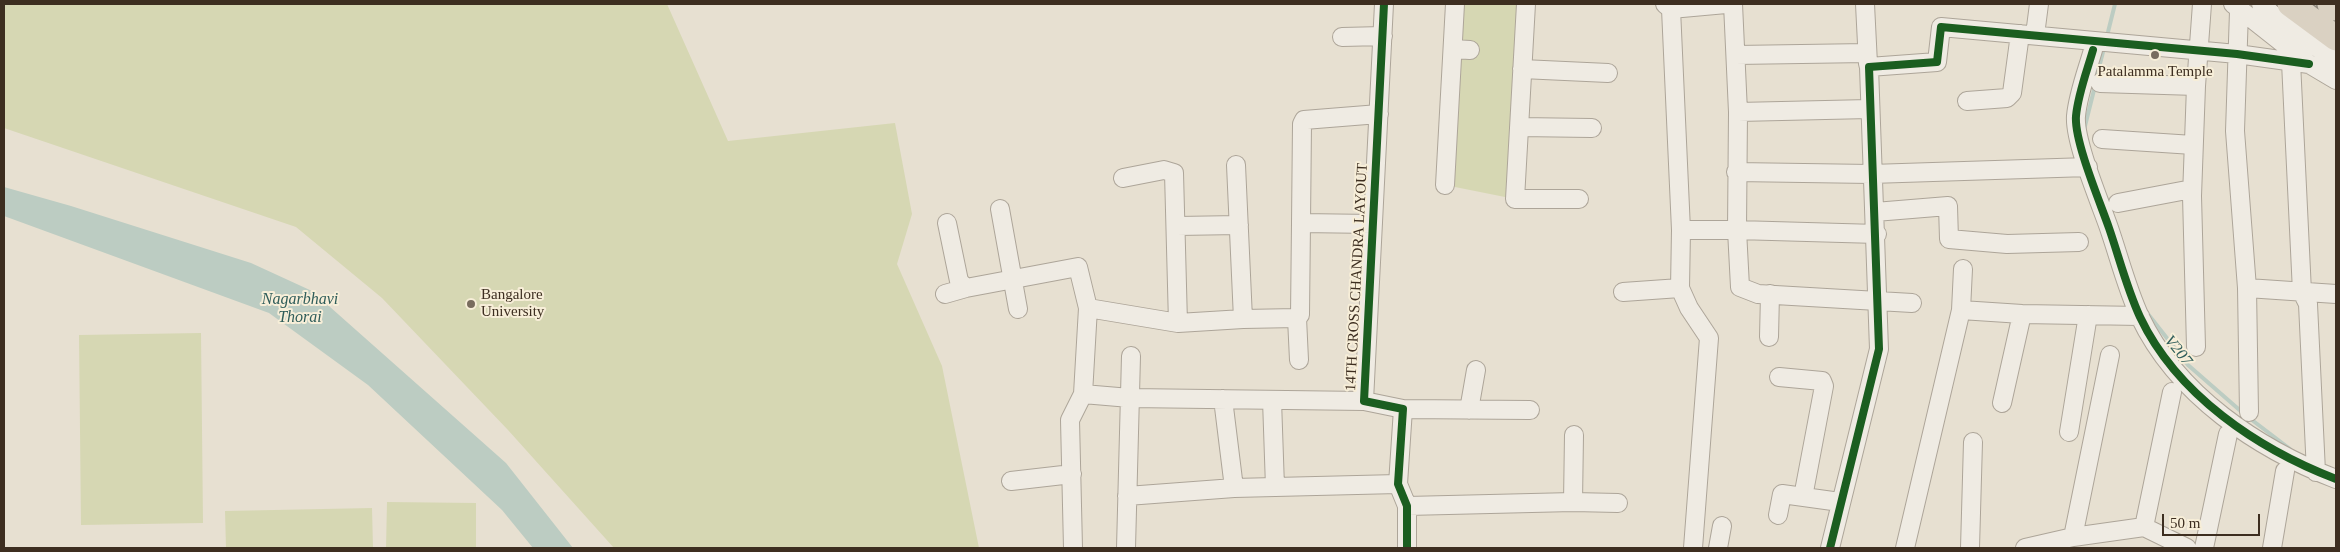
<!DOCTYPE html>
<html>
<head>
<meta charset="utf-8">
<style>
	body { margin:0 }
	#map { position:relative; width:2340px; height:552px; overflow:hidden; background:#e7e0d1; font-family:"Times New Roman",serif }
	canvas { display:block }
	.frame { position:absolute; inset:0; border:5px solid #3d2e20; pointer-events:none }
	.scale { position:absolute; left:2162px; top:514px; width:98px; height:22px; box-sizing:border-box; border:2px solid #3d2e20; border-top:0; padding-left:6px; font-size:15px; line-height:18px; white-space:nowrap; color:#3d2e20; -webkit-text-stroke:4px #f7eed8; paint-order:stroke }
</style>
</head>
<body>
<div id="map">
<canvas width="2340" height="552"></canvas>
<div class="frame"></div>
<div class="scale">50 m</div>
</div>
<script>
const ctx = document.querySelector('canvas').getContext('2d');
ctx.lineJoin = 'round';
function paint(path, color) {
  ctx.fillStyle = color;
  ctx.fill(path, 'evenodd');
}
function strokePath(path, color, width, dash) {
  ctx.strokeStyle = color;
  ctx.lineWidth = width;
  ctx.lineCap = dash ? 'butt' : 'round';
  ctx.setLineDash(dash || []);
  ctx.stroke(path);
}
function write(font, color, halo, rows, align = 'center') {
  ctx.font = font + ' "Times New Roman",serif';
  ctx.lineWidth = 4;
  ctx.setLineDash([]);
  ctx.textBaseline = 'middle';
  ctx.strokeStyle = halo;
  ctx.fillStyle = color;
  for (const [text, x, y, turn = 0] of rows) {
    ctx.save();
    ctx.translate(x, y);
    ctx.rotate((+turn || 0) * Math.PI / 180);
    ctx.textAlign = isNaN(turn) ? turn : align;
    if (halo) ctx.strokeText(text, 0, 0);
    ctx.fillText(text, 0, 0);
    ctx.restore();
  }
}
const green = new Path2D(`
	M 4,4 L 667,4 L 728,141 L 895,123 L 912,214 L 897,264 L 942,366 L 979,548 L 614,548 L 508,430 L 382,298 L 296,227 L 4,128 Z
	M 1455,4 L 1526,4 L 1515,199 L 1445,185 Z
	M 201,333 L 203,523 L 81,525 L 79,335 Z
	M 387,502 L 476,503 L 476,548 L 386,548 Z
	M 372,508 L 373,548 L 226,548 L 225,511 Z`);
const water = new Path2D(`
	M 4,187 L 71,206 L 251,263 L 312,291 L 506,463 L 573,548 L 533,548 L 502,510 L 368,385 L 269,313 L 4,216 Z`);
const stream = new Path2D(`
	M 2108,32 L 2115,4
	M 2096,79 L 2103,52
	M 2084,130 L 2095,86
	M 2148,314 L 2188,365 L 2243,413
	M 2248,417 L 2290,449`);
const minor = new Path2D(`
	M 1384,4 L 1364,401 L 1403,409 L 1398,484 L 1407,506 L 1407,548
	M 1526,4 L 1515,199 L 1579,199
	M 1665,4 L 1671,9 L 1681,230
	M 1733,4 L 1738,112 L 1869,109
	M 1865,4 L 1868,64
	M 2233,4 L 2309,64 L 2336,80
	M 2261,4 L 2281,22 L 2336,61
	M 1671,9 L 1726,4
	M 2239,11 L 2235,131 L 2247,288 L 2249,412
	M 2035,35 L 2039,4
	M 1342,37 L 1383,36
	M 1453,49 L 1470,50
	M 2093,50 C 2087,71 2078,94 2076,116 C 2074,141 2100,202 2109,228 C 2119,257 2127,289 2140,317 C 2177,395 2258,449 2336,479
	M 1736,55 L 1867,53
	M 2291,62 L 2302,292 L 2308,304 L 2316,472
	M 1522,69 L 1608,73
	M 2100,83 L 2196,86
	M 1967,101 L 2007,98 L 2012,93 L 2020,34
	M 1519,127 L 1592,128
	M 2102,139 L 2193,145
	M 1736,172 L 1871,174 L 2088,167
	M 1123,178 L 1164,170 L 1174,173 L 1178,323
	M 1445,185 L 1455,4
	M 2118,203 L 2192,189
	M 1000,209 L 1018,309
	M 1875,212 L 1948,206 L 1949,239 L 2007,244 L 2079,242
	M 947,223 L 959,281 L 966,288 L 1078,267 L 1088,308 L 1083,394
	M 1301,223 L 1302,124 L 1304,120 L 1379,114
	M 1177,226 L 1239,225
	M 1877,234 L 1737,230 L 1740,287 L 1758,294 L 1912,303
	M 2247,288 L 2336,294
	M 1623,292 L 1680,288
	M 945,294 L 966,288
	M 1088,308 L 1178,323 L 1243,319 L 1236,165
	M 1961,310 L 2022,314 L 2140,316
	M 1297,318 L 1299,360
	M 1243,319 L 1297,318 L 1300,315 L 1301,223 L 1373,224
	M 1769,337 L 1770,294
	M 2196,347 L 2192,196 L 2196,86 L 2202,4
	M 1779,377 L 1822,381 L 1824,386 L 1803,497
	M 1223,399 L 1234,488
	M 1272,400 L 1275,487
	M 2002,403 L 2022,314
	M 1403,409 L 1530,410
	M 1469,410 L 1476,370
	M 2069,432 L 2088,315
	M 1011,481 L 1072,474
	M 1127,496 L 1234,488 L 1398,484
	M 1573,502 L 1574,435
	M 1407,506 L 1573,502 L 1618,503
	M 1778,515 L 1782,494 L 1840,502
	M 2144,527 L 2172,392
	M 2073,537 L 2110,355
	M 1073,548 L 1070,420 L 1083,394 L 1130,398 L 1364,401
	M 1126,548 L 1131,356
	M 1693,548 L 1709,338 L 1689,308 L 1680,288 L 1681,230 L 1737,230 L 1738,112
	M 1718,548 L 1722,526
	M 1830,548 L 1879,349 L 1869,67 L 1937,62 L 1941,27 L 2237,54 L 2309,64
	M 1905,548 L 1961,310 L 1963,269
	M 1970,548 L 1973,442
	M 2025,548 L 2073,537 L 2144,527 L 2187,548
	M 2204,548 L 2228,434
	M 2272,548 L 2285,471`);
const highway = new Path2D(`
	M 2290,4 L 2336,38
	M 2330,4 L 2336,8`);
const cycleway = new Path2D(`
	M 1384,4 L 1364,401 L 1403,409 L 1398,484 L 1407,506 L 1407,548
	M 2093,50 C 2087,71 2078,94 2076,116 C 2074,141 2100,202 2109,228 C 2119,257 2127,289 2140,317 C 2177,395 2258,449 2336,479
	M 1830,548 L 1879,349 L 1869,67 L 1937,62 L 1941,27 L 2237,54 L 2309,64`);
const markers = [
	[2155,55,5,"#786c5e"],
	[471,304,5,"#786c5e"]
];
const poiNames = [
	["Patalamma Temple",2155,72],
	["Bangalore",481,295,"left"],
	["University",481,312,"left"]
];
const streetNames = [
	["14TH CROSS CHANDRA LAYOUT",1357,277,-87]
];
const waterNames = [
	["Nagarbhavi",300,300],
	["Thorai",300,318],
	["V207",2178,351,51]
];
paint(green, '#d6d7b3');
paint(water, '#bcccc2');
strokePath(stream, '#bcccc2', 4);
strokePath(minor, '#ada599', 20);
strokePath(highway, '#928b80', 28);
strokePath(minor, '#efebe3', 18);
strokePath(highway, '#dad1c2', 25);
strokePath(cycleway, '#1b5e20', 8);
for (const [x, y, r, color] of markers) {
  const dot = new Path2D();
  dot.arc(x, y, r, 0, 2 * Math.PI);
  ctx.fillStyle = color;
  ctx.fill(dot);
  strokePath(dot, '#f7eed8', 2);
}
write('15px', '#3d2e20', '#f7eed8', poiNames);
write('15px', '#3d2e20', '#f7eed8', streetNames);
write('italic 16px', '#2f5d5a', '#f7eed8', waterNames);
</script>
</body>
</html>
